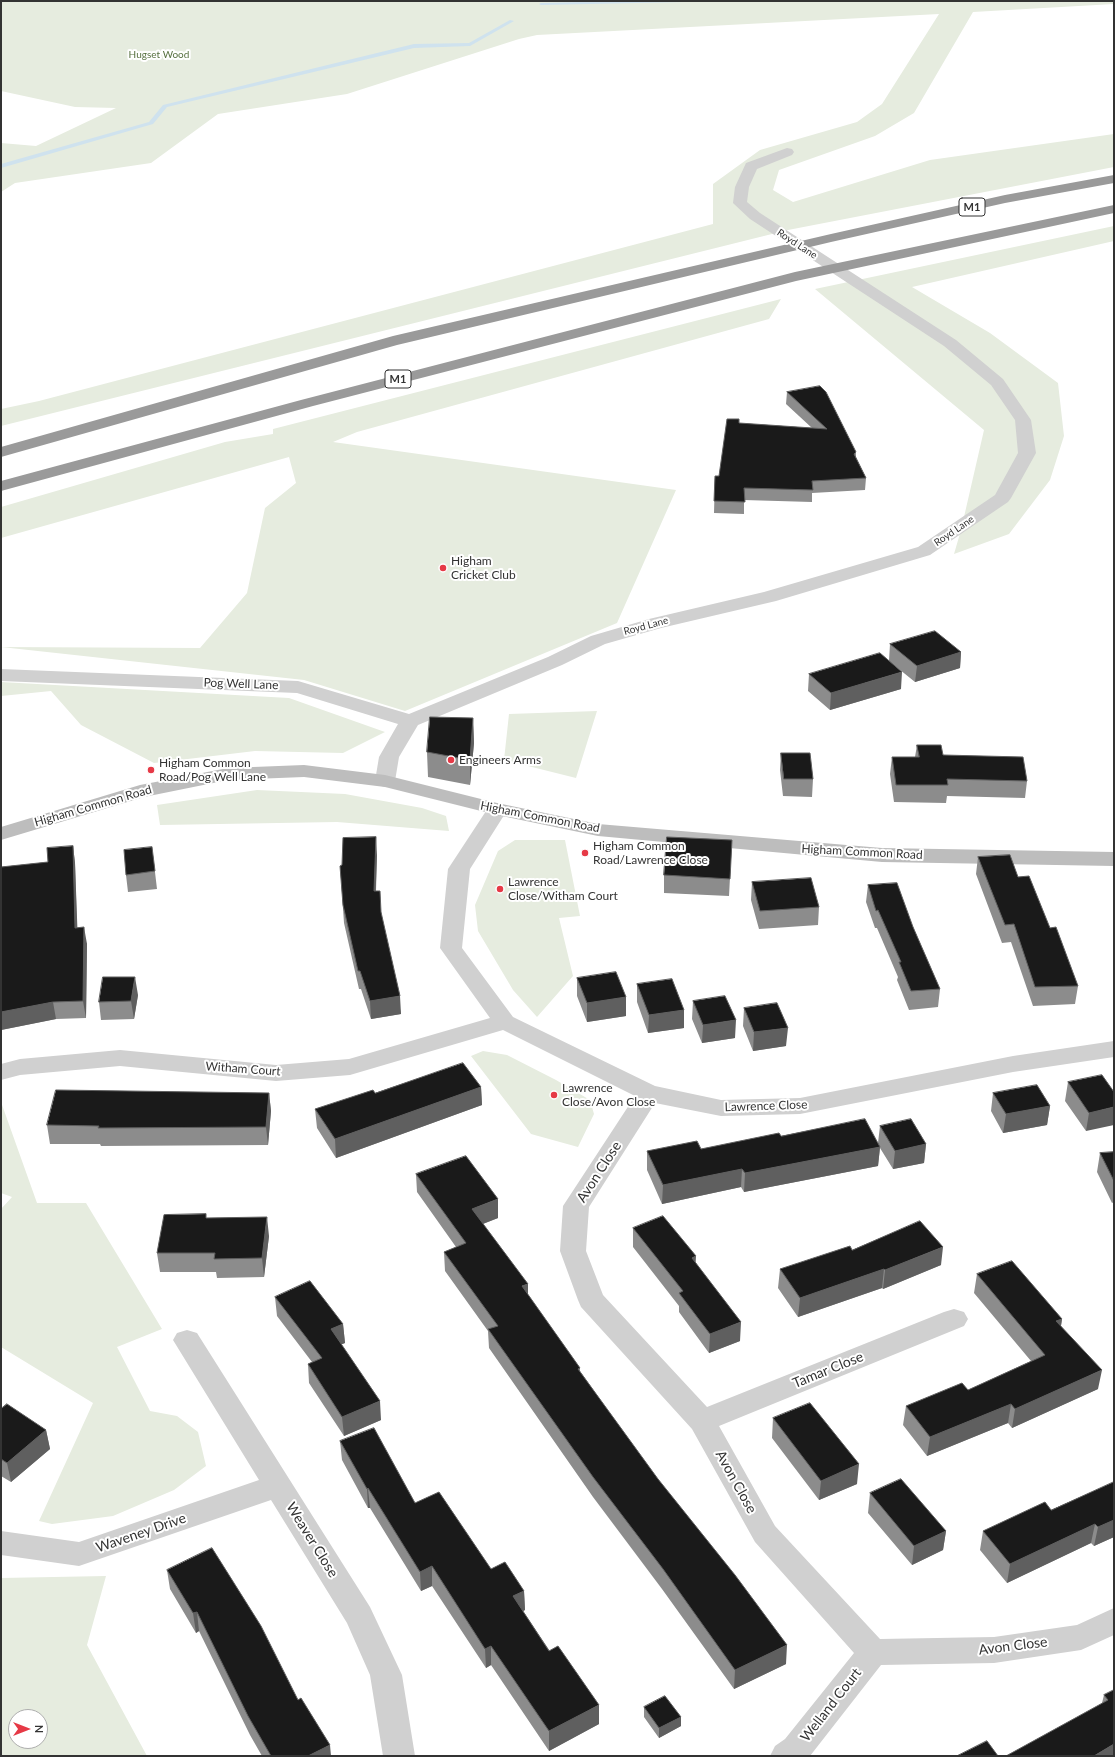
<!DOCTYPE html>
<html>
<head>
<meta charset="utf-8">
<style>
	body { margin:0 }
	#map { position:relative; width:1115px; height:1757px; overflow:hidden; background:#fff; font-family:Lato,sans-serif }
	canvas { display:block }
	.frame { position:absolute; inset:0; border:2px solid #333; pointer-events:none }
	.north { position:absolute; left:8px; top:1709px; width:40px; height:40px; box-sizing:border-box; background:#fff; border:1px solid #adadad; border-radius:50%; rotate:90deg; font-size:11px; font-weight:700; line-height:16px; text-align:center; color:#333 }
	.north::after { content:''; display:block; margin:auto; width:14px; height:18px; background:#e63946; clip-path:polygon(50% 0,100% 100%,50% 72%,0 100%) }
</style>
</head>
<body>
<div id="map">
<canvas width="1115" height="1757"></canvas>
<div class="frame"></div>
<div class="north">N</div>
</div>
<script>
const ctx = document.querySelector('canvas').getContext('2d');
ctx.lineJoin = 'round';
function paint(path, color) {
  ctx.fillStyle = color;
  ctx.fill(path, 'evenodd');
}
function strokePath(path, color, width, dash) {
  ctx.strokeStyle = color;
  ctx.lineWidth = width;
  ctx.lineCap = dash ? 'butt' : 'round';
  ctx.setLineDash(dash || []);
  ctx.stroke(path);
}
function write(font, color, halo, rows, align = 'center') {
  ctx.font = font + ' Lato,sans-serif';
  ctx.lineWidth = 4;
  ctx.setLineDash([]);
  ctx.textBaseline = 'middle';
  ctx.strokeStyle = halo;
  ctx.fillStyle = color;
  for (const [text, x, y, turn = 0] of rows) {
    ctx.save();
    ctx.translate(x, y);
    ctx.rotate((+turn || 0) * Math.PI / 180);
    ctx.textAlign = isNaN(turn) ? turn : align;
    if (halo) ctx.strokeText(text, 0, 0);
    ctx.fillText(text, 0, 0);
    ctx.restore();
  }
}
const green = new Path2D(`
	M 1,1 L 1114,1 L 1114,4 L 973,12 L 914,113 L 875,136 L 779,170 L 773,190 L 793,202 L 930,160 L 1114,134 L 1114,167 L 788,230 L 1,426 L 1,409 L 39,401 L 713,224 L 713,184 L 760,150 L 857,122 L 882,104 L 939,14 L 537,35 L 519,39 L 347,94 L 218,114 L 151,163 L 15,183 L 1,192 L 1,143 L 36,146 L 116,108 L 75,107 L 1,91 Z
	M 1114,226 L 1114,241 L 912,287 L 990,333 L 1058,383 L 1064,436 L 1050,480 L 1009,534 L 954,554 L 961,530 L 984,430 L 815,289 Z
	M 781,299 L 769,319 L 357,432 L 333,442 L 676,490 L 617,623 L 405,711 L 304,680 L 1,647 L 200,648 L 247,593 L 265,508 L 296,483 L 289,457 L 1,538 L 1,507 L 225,442 L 273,434 L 273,429 Z
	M 1,682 L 289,698 L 385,732 L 343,753 L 255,751 L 154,763 L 81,725 L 51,691 L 1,696 Z
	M 597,711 L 576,778 L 504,760 L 509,714 Z
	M 257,790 L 345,794 L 422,808 L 446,816 L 449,831 L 337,822 L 160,825 L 157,805 Z
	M 515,840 L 565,840 L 580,916 L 559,918 L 573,976 L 537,1017 L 513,990 L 478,931 L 475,905 L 498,851 Z
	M 483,1051 L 507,1055 L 556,1080 L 590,1100 L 594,1114 L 578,1147 L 531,1134 L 471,1056 Z
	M 1,1102 L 37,1203 L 86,1203 L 162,1329 L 117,1347 L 150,1411 L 177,1416 L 198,1432 L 206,1466 L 174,1490 L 113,1516 L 52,1524 L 39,1521 L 93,1403 L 1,1347 L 1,1209 L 12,1197 L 1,1193 Z
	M 106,1576 L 87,1645 L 147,1756 L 1,1756 L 1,1578 ZM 16,1717 L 40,1717 L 40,1741 L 16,1741 Z`);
const stream = new Path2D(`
	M 615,1 L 686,1 L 684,2 L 541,5 L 539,4 L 541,3 Z
	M 510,20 L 514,21 L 470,46 L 414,48 L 167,107 L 153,124 L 1,168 L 1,164 L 149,122 L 163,105 L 414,44 L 469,43 Z`);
const street = new Path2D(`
	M 787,148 L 792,149 L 794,152 L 792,155 L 757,169 L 749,187 L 747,202 L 760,213 L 956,340 L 1003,379 L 1031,420 L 1036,453 L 1011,498 L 1008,502 L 930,555 L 776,601 L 661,628 L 605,644 L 562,665 L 418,725 L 399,757 L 395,781 L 392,785 L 385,787 L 378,785 L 375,781 L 379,757 L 398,724 L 297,693 L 1,681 L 1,669 L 298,681 L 409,714 L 548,657 L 591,636 L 649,619 L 764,592 L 918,547 L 995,495 L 1018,453 L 1015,420 L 991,385 L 944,346 L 750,219 L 733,203 L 735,187 L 746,163 Z
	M 497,803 L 504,805 L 508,809 L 470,869 L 462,948 L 513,1017 L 655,1086 L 721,1100 L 800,1098 L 1013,1056 L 1114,1041 L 1114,1057 L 1013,1072 L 800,1114 L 721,1116 L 655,1103 L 589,1207 L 586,1251 L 603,1295 L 707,1407 L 944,1312 L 954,1309 L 964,1312 L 968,1319 L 964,1326 L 719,1426 L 775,1526 L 880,1639 L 994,1637 L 1077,1625 L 1114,1608 L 1114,1635 L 1081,1650 L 994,1663 L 881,1665 L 810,1756 L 770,1756 L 775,1746 L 785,1739 L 854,1653 L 755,1542 L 692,1429 L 581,1307 L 578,1300 L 560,1251 L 563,1206 L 635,1096 L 503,1030 L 350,1075 L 276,1081 L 120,1066 L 20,1075 L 1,1080 L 1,1064 L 20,1059 L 120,1050 L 276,1065 L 349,1059 L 490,1018 L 440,948 L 448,869 L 490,805 Z
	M 187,1330 L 197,1333 L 370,1607 L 402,1675 L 415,1756 L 383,1756 L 370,1675 L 347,1623 L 271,1500 L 79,1566 L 1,1555 L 1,1531 L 79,1542 L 259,1480 L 173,1340 L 177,1333 Z`);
const secondary = new Path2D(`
	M 304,765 L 385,775 L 497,803 L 598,824 L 882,848 L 1114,852 L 1114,866 L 882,862 L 598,836 L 497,815 L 385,787 L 304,777 L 228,780 L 144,797 L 1,840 L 1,827 L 140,785 L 228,768 Z`);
const highway = new Path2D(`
	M 1114,175 L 1114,183 L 1005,203 L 831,242 L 397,345 L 1,457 L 1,447 L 393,336 L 831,234 L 1005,195 Z
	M 1114,205 L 1114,213 L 796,281 L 313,406 L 1,491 L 1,481 L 301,400 L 795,272 Z`);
const wall = new Path2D(`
	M 787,392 L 856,452 L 856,457 L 866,478 L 865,490 L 812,493 L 812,502 L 744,500 L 744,514 L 714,513 L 715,476 L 719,476 L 739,423 L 812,428 L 786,404 Z
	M 890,644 L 961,652 L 960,668 L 915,682 L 889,661 Z
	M 809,674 L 901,689 L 830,710 L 808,691 Z
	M 473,718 L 474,743 L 470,785 L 428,777 L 427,752 Z
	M 917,745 L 943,755 L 1027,781 L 1025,798 L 947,796 L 946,803 L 894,802 L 890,774 L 892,757 L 915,757 Z
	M 781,753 L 813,779 L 812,797 L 783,796 L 780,770 Z
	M 732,840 L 729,896 L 664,893 L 664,875 Z
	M 73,846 L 75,863 L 77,927 L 87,944 L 86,1018 L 56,1019 L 1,1030 L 1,867 L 48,862 Z
	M 152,847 L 157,889 L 128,892 L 126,875 Z
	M 377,855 L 376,891 L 381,912 L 401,1014 L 371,1019 L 361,989 L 359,989 L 344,923 L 340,866 Z
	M 978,857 L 1018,877 L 1050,928 L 1078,986 L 1075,1004 L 1033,1006 L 1011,942 L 1002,943 L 976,874 Z
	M 752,882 L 819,907 L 818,925 L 759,929 L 751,900 Z
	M 868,885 L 913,927 L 940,989 L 938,1007 L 909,1010 L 897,980 L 898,977 L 877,928 L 875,928 L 866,902 Z
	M 1114,936 L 1114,952 L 1113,944 Z
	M 577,978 L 626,997 L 626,1016 L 587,1022 L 577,996 Z
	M 637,984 L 684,1010 L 684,1028 L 648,1033 L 637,1002 Z
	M 138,995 L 134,1019 L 101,1020 L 99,1002 Z
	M 693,1001 L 735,1038 L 702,1043 L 692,1019 Z
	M 744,1008 L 786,1046 L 753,1051 L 743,1026 Z
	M 1068,1082 L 1114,1092 L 1086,1131 L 1065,1101 Z
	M 481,1087 L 482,1105 L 336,1158 L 317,1128 L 315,1109 L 375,1093 Z
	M 269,1093 L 271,1111 L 268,1145 L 101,1146 L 100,1144 L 50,1144 L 47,1125 Z
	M 993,1093 L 1050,1106 L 1047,1125 L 1003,1133 L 991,1111 Z
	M 880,1126 L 926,1144 L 924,1163 L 893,1169 L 880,1148 L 878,1166 L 744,1192 L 741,1187 L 662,1204 L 647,1170 L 647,1151 L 701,1149 L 781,1136 L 878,1143 Z
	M 1114,1152 L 1114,1202 L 1112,1203 L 1097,1172 L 1100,1153 Z
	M 416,1174 L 498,1218 L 483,1224 L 528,1295 L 580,1368 L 580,1371 L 786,1664 L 734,1689 L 662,1589 L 593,1497 L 489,1348 L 488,1331 L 445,1271 L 444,1252 L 456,1247 L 417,1192 Z
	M 206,1214 L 206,1218 L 269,1236 L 264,1277 L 217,1278 L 216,1272 L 160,1272 L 157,1253 Z
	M 633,1228 L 696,1263 L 740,1341 L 709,1353 L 679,1312 L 679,1306 L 633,1247 Z
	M 852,1250 L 941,1265 L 883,1289 L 882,1288 L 798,1317 L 778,1288 L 780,1269 Z
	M 977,1274 L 1062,1319 L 1061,1326 L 1098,1389 L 1012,1428 L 1008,1423 L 927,1456 L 903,1425 L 906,1406 L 968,1390 L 1031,1361 L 974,1293 Z
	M 275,1297 L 343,1324 L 345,1343 L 341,1344 L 381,1420 L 344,1436 L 309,1383 L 308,1364 L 312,1362 L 277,1316 Z
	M 1,1409 L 46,1430 L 50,1449 L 11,1482 L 1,1476 Z
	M 773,1418 L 857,1484 L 819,1500 L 772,1438 Z
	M 340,1441 L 415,1503 L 491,1569 L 524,1591 L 525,1610 L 523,1611 L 599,1724 L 549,1751 L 491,1665 L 486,1668 L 432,1586 L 421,1591 L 370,1508 L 368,1508 L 342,1460 Z
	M 1114,1482 L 1114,1537 L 1094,1546 L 1091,1543 L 1007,1583 L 980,1550 L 983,1531 L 1051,1510 Z
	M 870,1493 L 946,1531 L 943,1550 L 912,1565 L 868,1513 Z
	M 167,1570 L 298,1700 L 331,1756 L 262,1756 L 250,1735 L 199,1631 L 196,1633 L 170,1589 Z
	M 1114,1690 L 1114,1756 L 1102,1703 L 1104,1695 Z
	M 644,1707 L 681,1717 L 681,1726 L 659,1738 L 644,1717 Z`);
const shadedWall = new Path2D(`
	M 961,652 L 960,668 L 915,682 L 917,666 Z
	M 902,672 L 901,689 L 830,710 L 831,693 Z
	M 473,718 L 474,743 L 470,785 L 470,760 Z
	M 376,837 L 377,855 L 375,909 L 374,891 Z
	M 73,846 L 75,863 L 78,945 L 75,928 Z
	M 84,927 L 87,944 L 86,1018 L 83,1001 Z
	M 135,977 L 138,995 L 134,1019 L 131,1001 Z
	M 400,996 L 401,1014 L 371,1019 L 370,1001 Z
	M 626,997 L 626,1016 L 587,1022 L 587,1003 Z
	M 53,1002 L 56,1019 L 1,1030 L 1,1012 Z
	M 684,1010 L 684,1028 L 648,1033 L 649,1015 Z
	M 736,1020 L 735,1038 L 702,1043 L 703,1025 Z
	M 788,1028 L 786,1046 L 753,1051 L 754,1032 Z
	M 481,1087 L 482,1105 L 336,1158 L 335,1139 Z
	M 269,1093 L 271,1111 L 268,1145 L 266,1127 Z
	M 1050,1106 L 1047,1125 L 1003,1133 L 1006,1114 Z
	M 1114,1107 L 1114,1125 L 1086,1131 L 1089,1113 Z
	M 926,1144 L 924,1163 L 893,1169 L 895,1151 Z
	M 880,1147 L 878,1166 L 744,1192 L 745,1173 Z
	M 742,1169 L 741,1187 L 662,1204 L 663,1185 Z
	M 498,1199 L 498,1218 L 472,1228 L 472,1209 Z
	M 267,1217 L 269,1236 L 264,1277 L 262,1258 Z
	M 943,1247 L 941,1265 L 883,1289 L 885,1270 Z
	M 696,1256 L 695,1275 L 692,1258 Z
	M 884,1269 L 882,1288 L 798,1317 L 800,1298 Z
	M 528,1284 L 528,1303 L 522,1286 Z
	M 1062,1319 L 1059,1338 L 1056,1321 Z
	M 741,1322 L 740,1341 L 709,1353 L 710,1334 Z
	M 343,1324 L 345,1343 L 333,1348 L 331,1329 Z
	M 1102,1370 L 1098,1389 L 1012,1428 L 1015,1409 Z
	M 380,1401 L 381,1420 L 344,1436 L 342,1417 Z
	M 1011,1404 L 1008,1423 L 927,1456 L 930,1437 Z
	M 46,1430 L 50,1449 L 11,1482 L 7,1463 Z
	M 859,1464 L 857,1484 L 819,1500 L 821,1481 Z
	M 368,1488 L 370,1508 L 368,1508 L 367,1489 Z
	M 1114,1520 L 1114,1537 L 1094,1546 L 1098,1527 Z
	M 1095,1524 L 1091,1543 L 1007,1583 L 1010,1564 Z
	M 946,1531 L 943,1550 L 912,1565 L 914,1546 Z
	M 432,1566 L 432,1586 L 421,1591 L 420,1572 Z
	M 524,1591 L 525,1610 L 514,1616 L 513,1596 Z
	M 197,1612 L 199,1631 L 196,1633 L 193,1613 Z
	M 787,1645 L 786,1664 L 734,1689 L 735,1670 Z
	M 491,1646 L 491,1665 L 486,1668 L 485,1649 Z
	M 599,1705 L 599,1724 L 549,1751 L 549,1731 Z
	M 681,1717 L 681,1726 L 659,1738 L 659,1728 Z
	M 1114,1744 L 1114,1756 L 1094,1756 Z
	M 330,1745 L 331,1756 L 308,1756 Z`);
const building = new Path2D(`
	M 820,386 L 826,392 L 856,452 L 854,454 L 866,478 L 812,481 L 813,490 L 744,488 L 745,502 L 714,501 L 715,476 L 719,476 L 727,419 L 739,419 L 739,423 L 827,429 L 787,392 Z
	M 935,631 L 961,652 L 917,666 L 890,644 Z
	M 880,653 L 902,672 L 831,693 L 809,674 Z
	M 430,717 L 473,718 L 470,760 L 427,752 Z
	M 917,745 L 941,745 L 943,755 L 1023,757 L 1027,781 L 947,779 L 948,785 L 896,785 L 892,757 L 919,757 Z
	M 781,753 L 810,753 L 813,779 L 784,779 Z
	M 376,837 L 374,891 L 380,891 L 381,912 L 400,996 L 370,1001 L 360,971 L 358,971 L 343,905 L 340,866 L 342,865 L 343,838 Z
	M 667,837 L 732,840 L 730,879 L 664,875 Z
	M 73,846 L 75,928 L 84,927 L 83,1001 L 53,1002 L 1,1012 L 1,867 L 48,862 L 47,848 Z
	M 152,847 L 155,871 L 126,875 L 124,850 Z
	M 1010,855 L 1018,877 L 1029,876 L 1050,928 L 1056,927 L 1078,986 L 1035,987 L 1014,924 L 1005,925 L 978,857 Z
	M 811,878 L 819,907 L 760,911 L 752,882 Z
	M 897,883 L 913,927 L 940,989 L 911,991 L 899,962 L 901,962 L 878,910 L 876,911 L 868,885 Z
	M 616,972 L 626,997 L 587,1003 L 577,978 Z
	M 103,977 L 135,977 L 131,1001 L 99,1002 Z
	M 672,979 L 684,1010 L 649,1015 L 637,984 Z
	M 725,996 L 736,1020 L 703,1025 L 693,1001 Z
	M 777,1003 L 788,1028 L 754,1032 L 744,1008 Z
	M 463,1063 L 481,1087 L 335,1139 L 315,1109 L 373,1090 L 375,1093 Z
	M 1102,1075 L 1114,1092 L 1114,1107 L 1089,1113 L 1068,1082 Z
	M 1037,1085 L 1050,1106 L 1006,1114 L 993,1093 Z
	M 56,1090 L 269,1093 L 266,1127 L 98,1128 L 99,1126 L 47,1125 Z
	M 865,1119 L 880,1147 L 745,1173 L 742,1169 L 663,1185 L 647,1151 L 697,1141 L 701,1149 L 779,1133 L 781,1136 Z
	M 911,1119 L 926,1144 L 895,1151 L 880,1126 Z
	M 1114,1152 L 1114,1181 L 1100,1153 Z
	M 466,1156 L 498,1199 L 472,1209 L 528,1284 L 522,1286 L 580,1368 L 578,1369 L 658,1479 L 735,1575 L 787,1645 L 735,1670 L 663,1569 L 593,1477 L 488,1329 L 498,1326 L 444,1252 L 466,1243 L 416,1174 Z
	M 206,1214 L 206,1218 L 267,1217 L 262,1258 L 214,1259 L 215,1253 L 157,1253 L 164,1215 Z
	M 663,1216 L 696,1256 L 692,1258 L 741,1322 L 710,1334 L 679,1293 L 683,1291 L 633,1228 Z
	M 920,1221 L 943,1247 L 885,1270 L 884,1269 L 800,1298 L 780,1269 L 850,1246 L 852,1250 Z
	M 1012,1261 L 1062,1319 L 1056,1321 L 1102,1370 L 1015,1409 L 1011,1404 L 930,1437 L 906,1406 L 962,1383 L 968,1390 L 1045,1355 L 977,1274 Z
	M 310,1281 L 343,1324 L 331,1329 L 380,1401 L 342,1417 L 308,1364 L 322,1358 L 275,1297 Z
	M 810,1403 L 859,1464 L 821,1481 L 773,1418 Z
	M 7,1404 L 46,1430 L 7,1463 L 1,1459 L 1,1409 Z
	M 374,1428 L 415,1503 L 439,1492 L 491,1569 L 505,1562 L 524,1591 L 513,1596 L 549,1651 L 558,1646 L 599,1705 L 549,1731 L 491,1646 L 485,1649 L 432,1566 L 420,1572 L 368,1488 L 367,1489 L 340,1441 Z
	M 901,1479 L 946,1531 L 914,1546 L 870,1493 Z
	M 1114,1482 L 1114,1520 L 1098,1527 L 1095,1524 L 1010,1564 L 983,1531 L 1045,1502 L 1051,1510 Z
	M 212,1548 L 261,1626 L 298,1700 L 301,1698 L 330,1745 L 308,1756 L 271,1756 L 248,1716 L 197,1612 L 193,1613 L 167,1570 Z
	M 1114,1690 L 1114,1744 L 1094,1756 L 1006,1756 L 1108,1700 L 1104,1695 Z
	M 665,1696 L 681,1717 L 659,1728 L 644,1707 Z
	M 987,1741 L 998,1756 L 957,1756 Z`);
const markers = [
	[443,568,4,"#e63946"],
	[451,760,4,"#e63946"],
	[151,770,4,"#e63946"],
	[585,853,4,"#e63946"],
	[500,889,4,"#e63946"],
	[554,1095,4,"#e63946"]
];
const farParknames = [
	["Hugset Wood",159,55]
];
const farStreetnames = [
	["Royd Lane",797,244,33],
	["Royd Lane",954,531,-34],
	["Royd Lane",646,626,-15]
];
const shields = [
	[972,207,26],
	[398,379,26]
];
const shieldNames = [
	["M1",972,207],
	["M1",398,379]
];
const poiNames = [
	["Higham",451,561],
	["Cricket Club",451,575],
	["Engineers Arms",459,760],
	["Higham Common",159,763],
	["Road/Pog Well Lane",159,777],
	["Higham Common",593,846],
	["Road/Lawrence Close",593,860],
	["Lawrence",508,882],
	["Close/Witham Court",508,896],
	["Lawrence",562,1088],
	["Close/Avon Close",562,1102]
];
const streetNames = [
	["Pog Well Lane",241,684,2],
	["Higham Common Road",93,806,-16],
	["Higham Common Road",540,817,11],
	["Higham Common Road",862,852,3],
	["Witham Court",243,1069,4],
	["Lawrence Close",766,1106,-2]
];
const nearStreetnames = [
	["Avon Close",599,1172,-57],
	["Tamar Close",828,1370,-22],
	["Avon Close",736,1482,61],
	["Waveney Drive",141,1533,-19],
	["Weaver Close",312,1540,58],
	["Avon Close",1013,1646,-7],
	["Welland Court",831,1705,-52]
];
paint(green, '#e6ecdf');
paint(stream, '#cfe2ee');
paint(street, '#d0d0d0');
paint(secondary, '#bdbdbd');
paint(highway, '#9a9a9a');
paint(wall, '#8c8c8c');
paint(shadedWall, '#5f5f5f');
paint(building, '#1a1a1a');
strokePath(building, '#5f5f5f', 1);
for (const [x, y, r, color] of markers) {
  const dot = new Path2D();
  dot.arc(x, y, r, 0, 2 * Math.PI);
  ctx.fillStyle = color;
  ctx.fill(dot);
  strokePath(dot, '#fff', 1.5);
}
write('10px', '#56703f', '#fff', farParknames);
write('10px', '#333', '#fff', farStreetnames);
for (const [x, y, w] of shields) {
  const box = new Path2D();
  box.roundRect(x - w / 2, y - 9, w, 18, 3);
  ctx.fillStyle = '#fff';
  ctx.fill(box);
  strokePath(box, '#333', 1);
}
write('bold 11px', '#333', null, shieldNames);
write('12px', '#333', '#fff', poiNames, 'left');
write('12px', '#333', '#fff', streetNames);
write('14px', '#333', '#fff', nearStreetnames);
</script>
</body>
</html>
